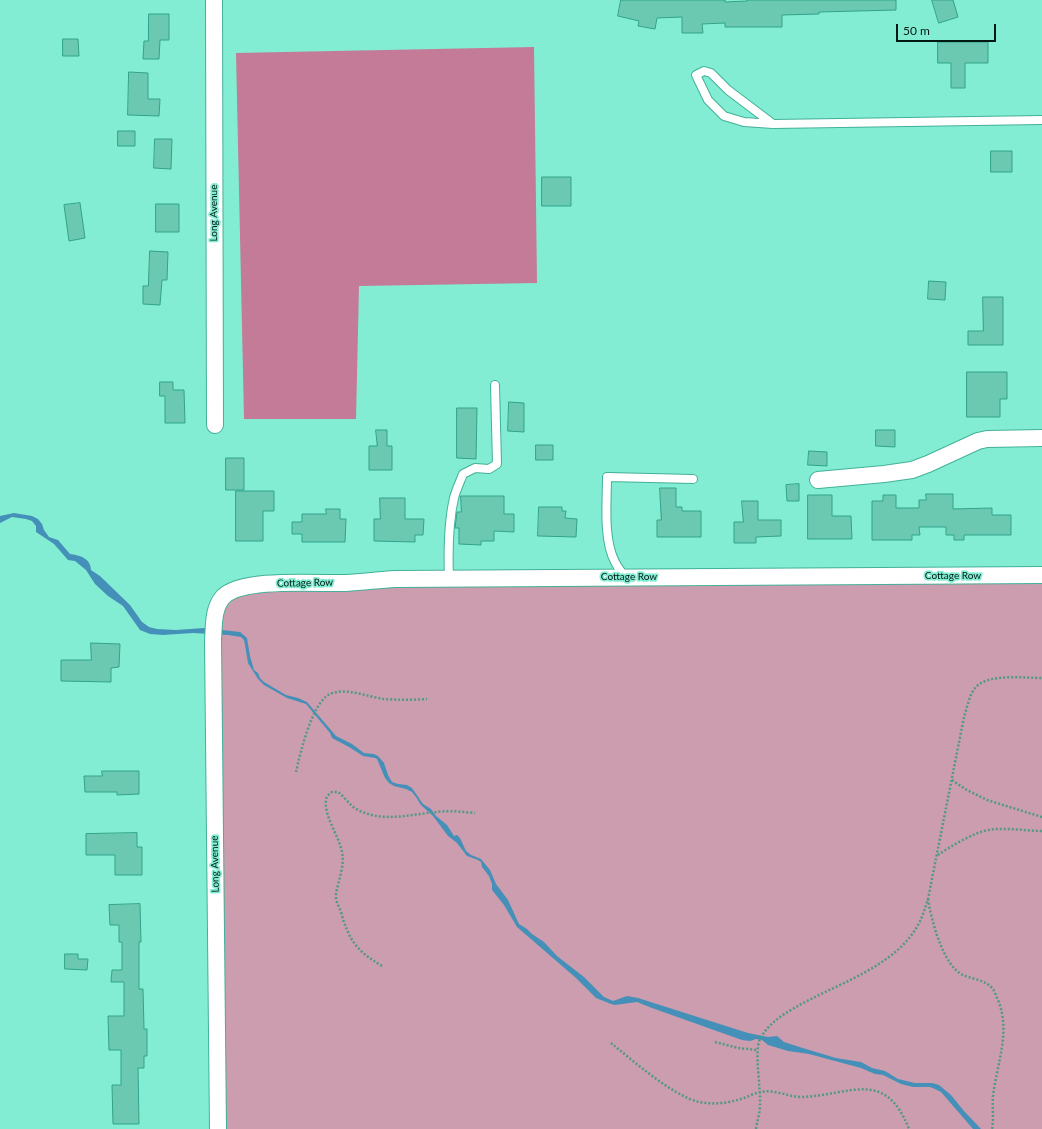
<!DOCTYPE html>
<html>
<head>
<meta charset="utf-8">
<style>
	body { margin:0 }
	#map { position:relative; width:1042px; height:1129px; overflow:hidden; background:#82edd2; font-family:Lato,sans-serif }
	canvas { display:block }
	.scale { position:absolute; left:896px; top:24px; width:100px; height:18px; box-sizing:border-box; border:2px solid #031914; border-top:0; padding-left:5px; font-size:12px; line-height:14px; white-space:nowrap; color:#031914; -webkit-text-stroke:3px #82edd2; paint-order:stroke }
</style>
</head>
<body>
<div id="map">
<canvas width="1042" height="1129"></canvas>
<div class="scale">50 m</div>
</div>
<script>
const ctx = document.querySelector('canvas').getContext('2d');
ctx.lineJoin = 'round';
function paint(path, color) {
  ctx.fillStyle = color;
  ctx.fill(path, 'evenodd');
}
function strokePath(path, color, width, dash) {
  ctx.strokeStyle = color;
  ctx.lineWidth = width;
  ctx.lineCap = dash ? 'butt' : 'round';
  ctx.setLineDash(dash || []);
  ctx.stroke(path);
}
function write(font, color, halo, rows, align = 'center') {
  ctx.font = font + ' Lato,sans-serif';
  ctx.lineWidth = 3.5;
  ctx.setLineDash([]);
  ctx.textBaseline = 'middle';
  ctx.strokeStyle = halo;
  ctx.fillStyle = color;
  for (const [text, x, y, turn = 0] of rows) {
    ctx.save();
    ctx.translate(x, y);
    ctx.rotate((+turn || 0) * Math.PI / 180);
    ctx.textAlign = isNaN(turn) ? turn : align;
    if (halo) ctx.strokeText(text, 0, 0);
    ctx.fillText(text, 0, 0);
    ctx.restore();
  }
}
const green = new Path2D(`
	M 1042,579 L 1042,1129 L 224,1129 L 220,619 L 226,603 L 247,591 L 363,587 Z`);
const forest = new Path2D(`
	M 534,47 L 537,283 L 359,286 L 356,419 L 244,419 L 236,53 Z`);
const water = new Path2D(`
	M 14,513 L 32,516 L 38,519 L 42,524 L 44,530 L 49,537 L 58,540 L 70,554 C 80,555 91,559 91,570 L 100,576 L 130,605 L 142,622 L 149,627 L 157,629 L 176,630 L 204,628 L 240,632 L 247,638 L 250,656 L 254,670 L 258,673 L 260,678 L 264,682 L 286,695 L 298,698 L 307,702 L 336,736 L 352,744 L 364,753 L 374,754 L 378,756 L 384,763 L 388,775 L 392,782 L 398,784 L 407,785 L 412,788 L 423,804 L 431,809 L 436,816 L 447,825 L 454,836 L 457,835 L 460,838 L 466,851 L 471,855 L 481,859 L 490,870 L 496,884 L 508,900 L 519,924 L 527,929 L 532,934 L 544,942 L 557,956 L 584,977 L 604,997 L 613,1001 L 627,996 L 638,998 L 748,1033 L 768,1037 L 777,1036 L 784,1042 L 806,1049 L 836,1058 L 861,1062 L 872,1068 L 885,1071 L 898,1079 L 915,1083 L 932,1083 L 939,1085 L 951,1095 L 964,1111 L 981,1129 L 973,1129 L 941,1092 L 935,1089 L 930,1087 L 913,1087 L 901,1084 L 883,1075 L 875,1074 L 861,1068 L 809,1054 L 788,1051 L 768,1045 L 762,1040 L 756,1039 L 750,1041 L 742,1040 L 652,1008 L 637,1002 L 615,1005 L 611,1004 L 596,998 L 576,978 L 517,927 L 504,905 L 492,890 L 492,884 L 489,876 L 482,867 L 481,862 L 478,860 L 467,856 L 457,843 L 448,836 L 433,816 L 421,805 L 416,797 L 412,792 L 406,789 L 394,786 L 389,783 L 385,778 L 377,759 L 375,758 L 363,756 L 349,747 L 332,738 L 330,733 L 306,704 L 287,698 L 264,685 L 258,679 L 248,663 L 245,645 L 244,640 L 241,637 L 228,635 L 193,633 L 163,635 L 150,634 L 140,630 L 123,606 L 108,596 L 95,584 L 86,570 L 75,561 L 68,560 L 54,544 L 36,532 L 36,526 L 32,521 L 26,519 L 12,517 L 0,523 L 0,516 Z`);
const building = new Path2D(`
	M 621,0 L 725,0 L 725,2 L 747,1 L 747,0 L 896,0 L 896,10 L 819,12 L 819,14 L 782,15 L 782,27 L 725,27 L 725,23 L 702,24 L 703,33 L 682,33 L 682,17 L 657,18 L 655,29 L 638,26 L 639,21 L 618,16 Z
	M 932,0 L 953,0 L 958,17 L 939,23 Z
	M 149,14 L 169,14 L 169,40 L 160,40 L 159,59 L 143,59 L 144,41 L 148,41 Z
	M 63,39 L 78,39 L 79,56 L 63,56 Z
	M 938,42 L 988,42 L 988,63 L 965,63 L 965,88 L 951,88 L 951,63 L 938,63 Z
	M 129,72 L 148,73 L 148,99 L 160,99 L 159,116 L 128,115 Z
	M 118,131 L 135,131 L 135,146 L 118,146 Z
	M 155,139 L 172,139 L 171,169 L 154,168 Z
	M 991,151 L 1012,151 L 1012,172 L 991,172 Z
	M 542,177 L 571,177 L 571,206 L 542,206 Z
	M 80,203 L 85,238 L 69,241 L 64,205 Z
	M 156,204 L 179,204 L 179,232 L 156,232 Z
	M 150,251 L 168,252 L 167,280 L 162,280 L 160,305 L 143,304 L 143,286 L 148,286 Z
	M 929,281 L 946,282 L 945,300 L 928,299 Z
	M 983,297 L 1003,297 L 1003,345 L 968,345 L 968,331 L 983,331 Z
	M 967,372 L 1007,372 L 1007,399 L 1000,399 L 1000,417 L 967,417 Z
	M 160,382 L 173,382 L 173,390 L 184,390 L 185,423 L 165,423 L 165,396 L 160,396 Z
	M 509,402 L 524,403 L 524,432 L 508,431 Z
	M 457,408 L 477,408 L 476,459 L 457,458 Z
	M 376,430 L 387,430 L 387,446 L 392,446 L 392,470 L 369,470 L 369,446 L 377,446 Z
	M 876,430 L 895,430 L 895,447 L 876,446 Z
	M 536,445 L 553,445 L 553,460 L 536,460 Z
	M 809,451 L 827,452 L 827,466 L 808,465 Z
	M 226,458 L 244,458 L 244,490 L 226,490 Z
	M 799,484 L 799,501 L 787,501 L 786,485 Z
	M 660,488 L 676,488 L 676,507 L 682,507 L 682,511 L 701,511 L 701,537 L 657,537 L 657,520 L 661,520 Z
	M 236,491 L 274,491 L 274,511 L 263,511 L 263,541 L 236,541 Z
	M 926,494 L 953,494 L 953,509 L 992,508 L 992,515 L 1011,515 L 1011,535 L 964,535 L 964,540 L 954,540 L 954,535 L 946,535 L 946,527 L 919,527 L 920,535 L 912,535 L 912,540 L 872,540 L 872,501 L 883,501 L 883,495 L 896,495 L 896,508 L 919,508 L 919,500 L 926,500 Z
	M 808,495 L 832,495 L 832,516 L 851,516 L 852,539 L 808,539 Z
	M 461,496 L 504,496 L 504,514 L 514,514 L 514,532 L 494,531 L 494,541 L 481,541 L 481,545 L 459,544 L 459,528 L 455,528 L 457,512 L 461,512 Z
	M 380,498 L 405,498 L 405,519 L 424,519 L 423,535 L 415,535 L 415,542 L 374,541 L 374,519 L 380,519 Z
	M 742,501 L 758,501 L 758,520 L 781,520 L 781,536 L 756,537 L 756,543 L 734,543 L 734,522 L 743,522 Z
	M 539,507 L 562,507 L 562,511 L 566,511 L 565,518 L 577,519 L 576,537 L 538,536 Z
	M 326,509 L 340,509 L 340,519 L 346,519 L 345,542 L 302,542 L 302,534 L 292,534 L 292,522 L 302,522 L 302,514 L 326,514 Z
	M 91,643 L 120,644 L 119,667 L 111,668 L 111,682 L 61,681 L 61,660 L 91,660 Z
	M 102,771 L 139,771 L 139,794 L 117,795 L 117,792 L 85,792 L 84,776 L 102,776 Z
	M 137,833 L 137,847 L 142,847 L 142,875 L 115,875 L 115,855 L 86,855 L 86,834 Z
	M 140,904 L 141,942 L 139,942 L 139,989 L 143,989 L 144,1029 L 147,1029 L 147,1056 L 144,1056 L 144,1068 L 138,1068 L 139,1124 L 113,1124 L 112,1085 L 121,1085 L 121,1050 L 109,1050 L 108,1016 L 124,1016 L 124,982 L 111,982 L 112,970 L 122,970 L 122,942 L 119,942 L 119,925 L 110,925 L 109,905 Z
	M 65,954 L 78,954 L 78,959 L 88,959 L 87,970 L 65,969 Z`);
const path = new Path2D(`
	M 296,772 C 300,754 312,702 330,694 C 346,687 368,697 384,699 C 399,700 413,700 427,699
	M 952,780 L 965,789 L 987,800 L 1042,817
	M 938,855 C 951,846 973,833 988,830 C 1006,827 1025,831 1042,831
	M 928,899 C 931,919 943,966 963,975 C 972,979 986,980 993,989 C 995,992 996,996 998,1000 C 1011,1032 997,1063 993,1096 C 992,1107 994,1118 992,1129
	M 382,966 C 357,951 349,941 341,912 C 339,906 335,901 336,894 C 338,881 345,866 342,852 C 339,835 321,813 327,796 L 332,792 L 338,792 C 345,797 350,806 358,810 C 384,823 411,814 437,812 C 450,810 462,812 475,813
	M 715,1042 L 738,1048 L 757,1050
	M 611,1043 C 632,1060 673,1096 699,1102 C 714,1105 729,1103 744,1098 C 749,1096 755,1093 761,1092 C 775,1089 788,1097 802,1097 C 851,1095 885,1068 909,1129
	M 756,1129 C 757,1121 760,1113 760,1105 C 761,1089 754,1051 760,1039 C 768,1024 782,1015 796,1007 C 836,984 895,967 918,925 C 923,916 925,908 928,899 L 964,717 C 967,708 969,696 975,688 C 987,673 1025,678 1042,678`);
const service = new Path2D(`
	M 773,124 L 728,90 L 711,73 L 704,71 L 696,75 L 708,100 L 724,116 L 744,122 L 773,124 L 1042,120
	M 626,578 C 622,573 618,568 615,562 C 603,539 607,502 607,477 L 693,479
	M 449,579 C 448,552 448,524 454,498 C 456,490 460,482 463,474 L 475,468 L 489,469 L 497,464 L 495,385`);
const minor = new Path2D(`
	M 214,0 L 215,425
	M 818,480 L 884,474 L 912,470 L 928,464 L 978,441 L 987,439 L 1042,438
	M 218,1129 L 213,640 C 214,626 213,608 223,597 C 242,577 319,584 346,583 C 363,582 379,580 395,579 L 1042,575`);
const streetNames = [
	["Long Avenue",214,213,-90],
	["Cottage Row",953,576],
	["Cottage Row",629,577],
	["Cottage Row",305,583,-1],
	["Long Avenue",215,864,-91]
];
paint(green, '#cc9dae');
paint(forest, '#c37b97');
paint(water, '#4590b9');
paint(building, '#6bc9b1');
strokePath(building, '#30a38a', 1);
strokePath(service, '#42b198', 10);
strokePath(minor, '#42b198', 18);
strokePath(path, '#509986', 2.5, [2, 2]);
strokePath(service, '#fff', 8);
strokePath(minor, '#fff', 16);
write('10px', '#031914', '#82edd2', streetNames);
</script>
</body>
</html>
